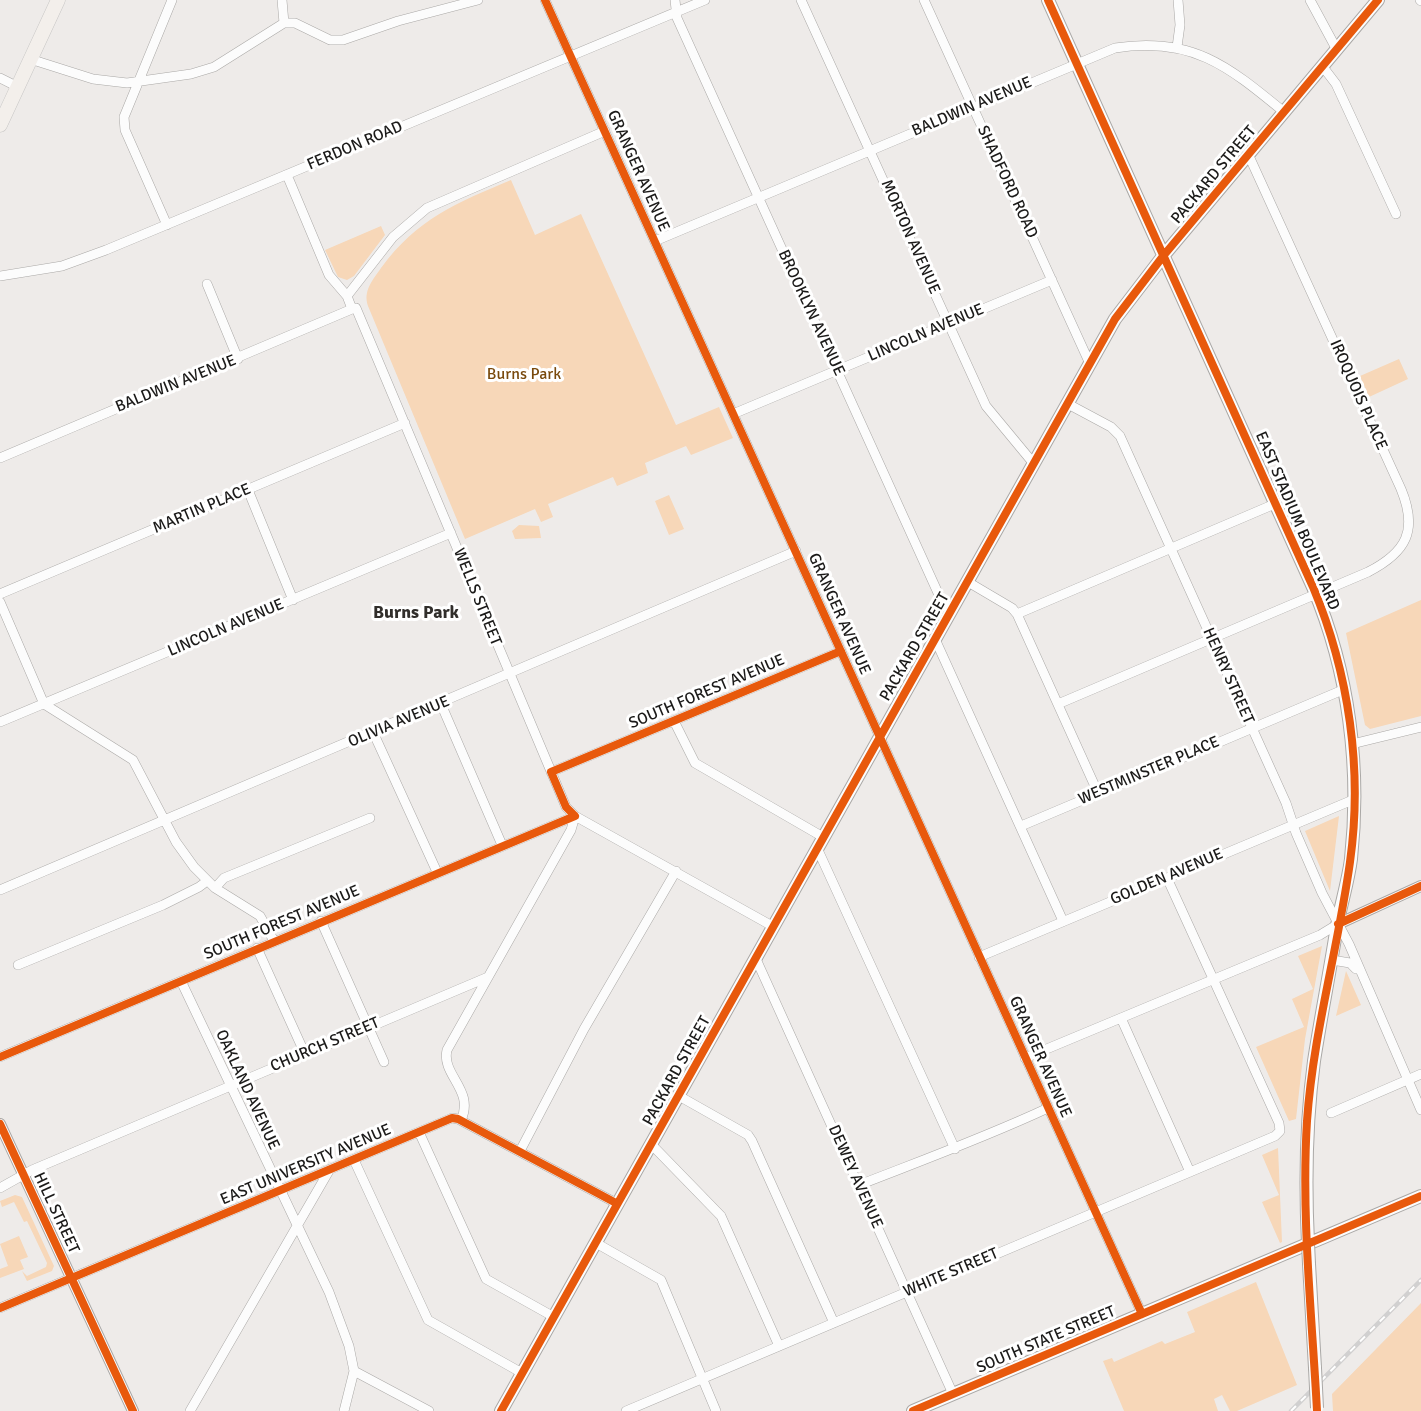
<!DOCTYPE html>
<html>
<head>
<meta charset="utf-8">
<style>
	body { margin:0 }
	canvas { display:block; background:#eeebe9 }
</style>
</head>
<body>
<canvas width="1421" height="1411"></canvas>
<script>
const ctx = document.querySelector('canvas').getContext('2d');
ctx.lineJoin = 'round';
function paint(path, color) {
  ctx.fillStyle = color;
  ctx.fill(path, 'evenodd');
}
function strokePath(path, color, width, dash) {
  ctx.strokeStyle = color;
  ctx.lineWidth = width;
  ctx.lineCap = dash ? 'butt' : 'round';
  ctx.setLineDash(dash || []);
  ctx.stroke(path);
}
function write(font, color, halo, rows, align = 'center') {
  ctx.font = font + ' Signika,sans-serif';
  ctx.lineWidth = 6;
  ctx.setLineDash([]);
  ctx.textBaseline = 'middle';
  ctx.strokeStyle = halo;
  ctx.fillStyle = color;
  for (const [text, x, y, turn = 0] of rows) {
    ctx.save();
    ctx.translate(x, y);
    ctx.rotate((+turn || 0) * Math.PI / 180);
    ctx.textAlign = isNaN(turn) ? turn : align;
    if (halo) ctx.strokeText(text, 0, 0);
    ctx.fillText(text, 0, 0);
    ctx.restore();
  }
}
const green = new Path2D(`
	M 511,180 L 535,235 L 581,214 L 676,425 L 719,407 L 733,438 L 691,455 L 686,446 L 645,463 L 648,473 L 617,486 L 613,477 L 548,504 L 553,517 L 541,522 L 535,509 L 465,539 L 368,306 C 363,291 372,281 381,268 C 417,219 456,203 511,180 Z
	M 381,226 L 385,235 L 354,276 L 347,280 L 338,277 L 325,250 Z
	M 1399,359 L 1408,379 L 1369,397 L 1360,376 Z
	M 669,495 L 684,529 L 669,535 L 655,501 Z
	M 519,525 L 539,526 L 541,538 L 515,539 L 512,531 Z
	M 1421,600 L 1421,716 L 1370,729 L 1365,725 L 1346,633 Z
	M 1339,816 L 1330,891 L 1305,831 Z
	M 1322,946 L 1305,1039 L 1296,1119 L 1289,1121 L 1256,1047 L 1304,1027 L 1292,999 L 1313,989 L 1298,956 Z
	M 1346,971 L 1361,1005 L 1336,1016 Z
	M 1278,1148 L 1282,1242 L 1280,1243 L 1262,1202 L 1279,1195 L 1262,1155 Z
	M 15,1195 L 22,1197 L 54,1266 L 52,1271 L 27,1281 L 22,1271 L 27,1276 L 46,1267 L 47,1263 L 27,1221 L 24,1222 L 14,1202 L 2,1207 L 0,1201 Z
	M 19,1236 L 28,1257 L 20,1260 L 24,1269 L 0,1278 L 0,1269 L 8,1266 L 0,1244 Z
	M 1256,1282 L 1297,1385 L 1237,1411 L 1230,1411 L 1222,1395 L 1214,1399 L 1218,1411 L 1124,1411 L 1103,1361 L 1112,1358 L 1114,1362 L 1162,1341 L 1165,1344 L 1195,1332 L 1187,1312 Z
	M 1421,1303 L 1421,1411 L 1333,1411 L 1332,1394 Z`);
const minor = new Path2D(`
	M 282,0 L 284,23
	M 545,0 L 1142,1314
	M 675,0 L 677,18 L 943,604 L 952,609
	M 801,0 L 986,406 L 1034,464
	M 924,0 L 1090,364
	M 1310,0 L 1337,50
	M 1420,0 L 1421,1
	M 1177,47 L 1180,25 L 1178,0
	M 30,59 L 93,79 L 127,83 L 191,74 L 214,67 L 284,23 L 295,23 L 330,40 L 343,40 L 398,21 L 478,0
	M 1323,67 L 1336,84 L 1396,214
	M 0,78 L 18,87
	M 287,175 L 329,275 L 347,296 L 352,309 L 356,308 L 566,807 L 575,816 L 774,927
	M 167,225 L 125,130 L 124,117 L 172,0
	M 655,241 L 1115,48 C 1192,36 1228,66 1284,112
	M 0,276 L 62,266 L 106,250 L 705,0
	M 207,284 L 238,359
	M 347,296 L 393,237 L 427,208 L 605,131
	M 1068,404 L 1111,427 L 1120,436 L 1286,803 L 1296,833 L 1322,893 L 1349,944 L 1421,1110
	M 733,414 L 1052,280
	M 0,458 L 352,309
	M 248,490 L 293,600
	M 968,582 L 1012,608 L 1017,614 L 1098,793
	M 0,594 L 405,423
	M 0,602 L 44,704 L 133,760 L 176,842 L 194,867 L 215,888 L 260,916 L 274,941
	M 1017,614 L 1277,503
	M 935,639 L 1063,921
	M 441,704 L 502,845
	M 1058,704 L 1368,572 C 1407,552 1418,530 1401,489 L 1249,156
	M 674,721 L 695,763 L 823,837
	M 0,722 L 451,533
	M 373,732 L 437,872
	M 1352,744 L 1421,727
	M 551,772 L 841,651
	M 1021,826 L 1345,689
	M 817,848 L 955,1149
	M 215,888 L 224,878 L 370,818
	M 0,890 L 796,551
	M 321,921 L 384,1062
	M 257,948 L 305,1054
	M 979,957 L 1355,799
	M 756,959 L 953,1394
	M 1332,960 L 1350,963 L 1356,969
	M 18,965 L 163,905 L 199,887 L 207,881
	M 181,981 L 329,1292 L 349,1346 L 354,1371 L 344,1411
	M 1121,1018 L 1190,1172
	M 0,1057 L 575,816
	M 1025,1058 L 1320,935 L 1338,924
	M 679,1096 L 748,1135 L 752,1141 L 834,1323
	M 1331,1113 L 1421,1074
	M 461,1120 C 475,1090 441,1075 447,1050 L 571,830 L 575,816
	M 419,1132 L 486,1279 L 554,1317
	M 651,1144 L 721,1216 L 779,1346
	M 520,1151 L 584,1029 L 676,871
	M 354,1160 L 428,1320 L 522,1373
	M 859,1185 C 923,1160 986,1137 1048,1108
	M 0,1188 L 32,1170 L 488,977
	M 596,1243 L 661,1280 L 716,1411
	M 0,1308 L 452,1118 L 458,1119 L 616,1203
	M 354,1371 L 429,1411
	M 190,1411 L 330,1169
	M 626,1411 L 1275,1136 L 1280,1131 L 1279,1123 L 1167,878`);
const tertiary = new Path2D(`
	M 1338,924 L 1421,886
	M 0,1124 L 133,1411`);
const secondary = new Path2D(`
	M 1048,0 L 1313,587 C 1349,672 1361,767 1351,859 C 1348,882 1341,904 1337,926 C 1330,971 1321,1016 1314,1061 C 1306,1121 1305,1182 1308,1243
	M 1309,1264 L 1315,1368
	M 501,1411 L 1115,319 L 1164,255 L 1378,0
	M 913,1411 L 1421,1196`);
const primary = new Path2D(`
	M 0,125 L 58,0`);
const rail = new Path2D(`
	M 1291,1411 L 1421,1280`);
const secondaryBridge = new Path2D(`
	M 1308,1243 L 1309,1264
	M 1315,1368 L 1317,1408`);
const cycleway = new Path2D(`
	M 545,0 L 1142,1314
	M 1048,0 L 1313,587 C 1349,673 1363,770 1350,862 C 1338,949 1313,1034 1307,1121 C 1301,1217 1312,1315 1317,1411
	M 575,816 L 566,807 L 551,772 L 841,651
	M 1338,924 L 1421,886
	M 0,1057 L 575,816
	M 0,1124 L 133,1411
	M 0,1308 L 452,1118 L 458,1119 L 616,1203
	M 501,1411 L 1115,319 L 1164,255 L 1378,0
	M 913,1411 L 1421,1196`);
const streetNames = [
	["BALDWIN AVENUE",972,107,-23],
	["FERDON ROAD",355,146,-23],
	["GRANGER AVENUE",638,171,66],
	["PACKARD STREET",1214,175,-50],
	["SHADFORD ROAD",1007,182,65],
	["MORTON AVENUE",910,237,66],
	["BROOKLYN AVENUE",811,313,65],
	["LINCOLN AVENUE",926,333,-23],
	["BALDWIN AVENUE",176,384,-22],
	["IROQUOIS PLACE",1358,395,66],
	["MARTIN PLACE",202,509,-23],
	["EAST STADIUM BOULEVARD",1297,521,67],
	["WELLS STREET",477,597,68],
	["GRANGER AVENUE",839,614,66],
	["LINCOLN AVENUE",226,628,-23],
	["PACKARD STREET",915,647,-60],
	["HENRY STREET",1228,676,66],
	["SOUTH FOREST AVENUE",707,692,-23],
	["OLIVIA AVENUE",399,722,-23],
	["WESTMINSTER PLACE",1149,771,-23],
	["GOLDEN AVENUE",1167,877,-23],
	["SOUTH FOREST AVENUE",282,923,-23],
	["CHURCH STREET",325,1045,-23],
	["GRANGER AVENUE",1040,1057,66],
	["PACKARD STREET",677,1071,-61],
	["OAKLAND AVENUE",247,1090,65],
	["EAST UNIVERSITY AVENUE",306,1165,-23],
	["DEWEY AVENUE",855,1177,66],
	["HILL STREET",56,1213,65],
	["WHITE STREET",951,1273,-23],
	["SOUTH STATE STREET",1046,1340,-23]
];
const parkNames = [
	["Burns Park",524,375]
];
const neighbourhoodNames = [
	["Burns Park",416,613]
];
paint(green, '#f7d7b8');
strokePath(minor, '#aaa8a6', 10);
strokePath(tertiary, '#aaa8a6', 12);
strokePath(secondary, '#aaa8a6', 14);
strokePath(primary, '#c7c6c5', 15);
strokePath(minor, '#fcfcfc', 9);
strokePath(tertiary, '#fcfcfc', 10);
strokePath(secondary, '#fcfcfc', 12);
strokePath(primary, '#f3efeb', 14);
strokePath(rail, '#d1d0d0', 4.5);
strokePath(rail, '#fff', 2, [7]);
strokePath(secondaryBridge, '#aaa8a6', 14, []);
strokePath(secondaryBridge, '#fcfcfc', 12);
strokePath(cycleway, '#e8590c', 8);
write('16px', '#1b1a19', '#fff', streetNames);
write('16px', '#79490c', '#fff', parkNames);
write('bold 18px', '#312e2b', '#fff', neighbourhoodNames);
</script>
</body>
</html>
